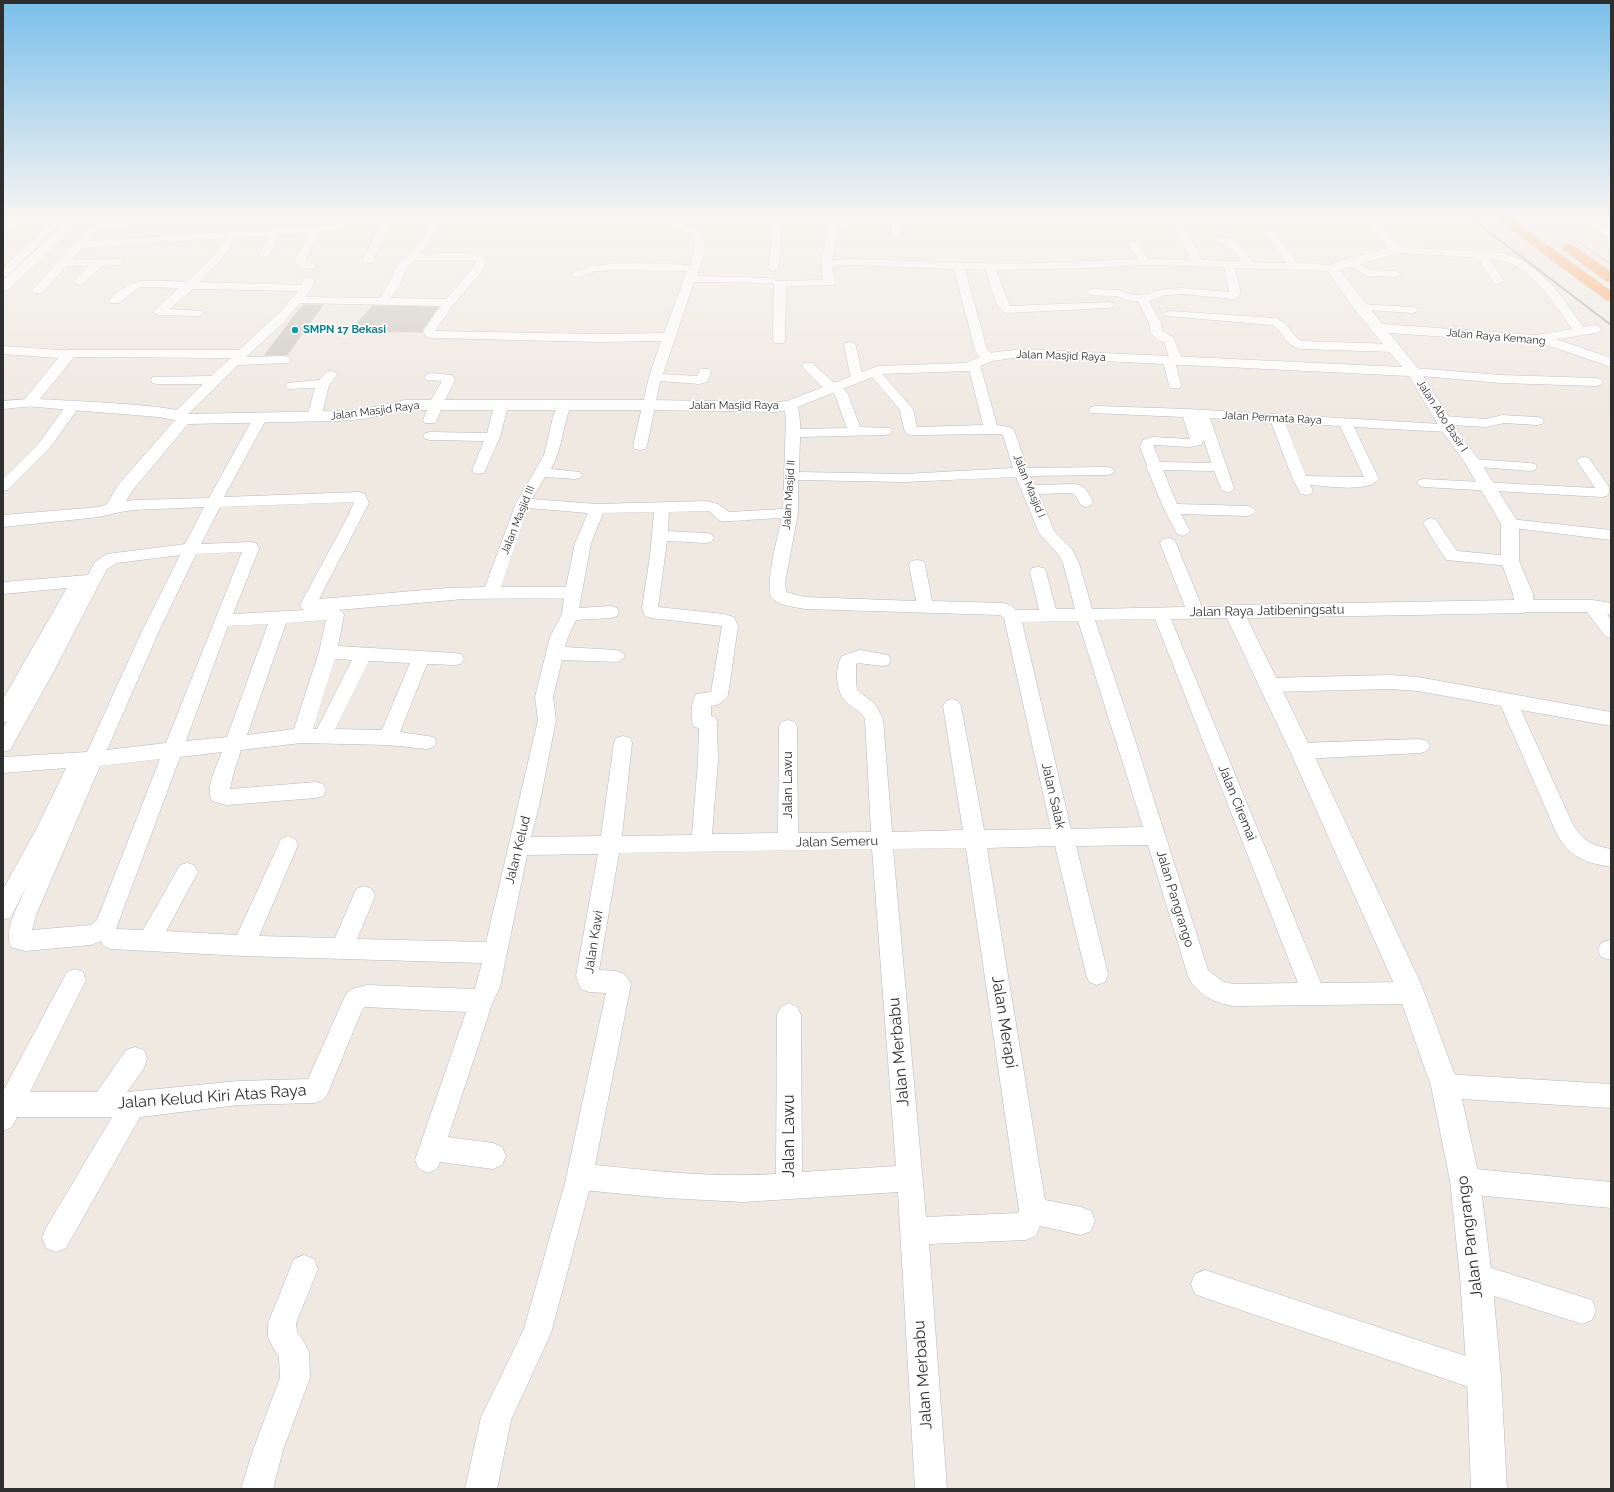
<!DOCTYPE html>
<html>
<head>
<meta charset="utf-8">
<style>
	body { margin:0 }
	#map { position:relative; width:1614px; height:1492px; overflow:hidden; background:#efe9e1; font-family:Raleway,sans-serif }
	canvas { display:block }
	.frame { position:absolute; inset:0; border:4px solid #2e2e2e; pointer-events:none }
</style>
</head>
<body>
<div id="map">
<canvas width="1614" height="1492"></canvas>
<div class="frame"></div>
</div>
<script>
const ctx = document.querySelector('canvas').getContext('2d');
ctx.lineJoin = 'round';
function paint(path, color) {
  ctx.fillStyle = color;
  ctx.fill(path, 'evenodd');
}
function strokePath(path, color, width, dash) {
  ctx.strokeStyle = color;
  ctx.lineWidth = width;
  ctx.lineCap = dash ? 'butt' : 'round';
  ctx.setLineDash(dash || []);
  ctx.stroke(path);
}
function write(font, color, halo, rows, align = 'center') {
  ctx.font = font + ' Raleway,sans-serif';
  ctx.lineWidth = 3.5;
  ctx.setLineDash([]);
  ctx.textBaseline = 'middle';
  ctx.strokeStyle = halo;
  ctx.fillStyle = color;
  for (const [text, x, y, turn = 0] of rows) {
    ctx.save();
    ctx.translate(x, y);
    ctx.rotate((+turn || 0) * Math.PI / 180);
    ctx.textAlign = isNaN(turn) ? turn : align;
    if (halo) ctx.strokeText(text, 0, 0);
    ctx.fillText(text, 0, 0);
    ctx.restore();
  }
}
const building = new Path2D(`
	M 303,305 L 323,305 L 287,355 L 265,355 Z
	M 373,306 L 438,307 L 422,330 L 422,332 L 350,331 Z`);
const minor = new Path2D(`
	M 14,216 L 26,216 L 7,233 L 3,234 L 3,226 Z
	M 193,216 L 242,216 L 237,219 L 97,230 L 88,241 L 336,225 L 340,216 L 350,216 L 345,229 L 319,232 L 305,261 L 314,264 L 315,266 L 314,268 C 306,270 298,267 294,261 L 309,233 L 279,235 L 269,255 L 264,258 L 259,255 L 268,236 L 237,238 L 220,261 L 199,282 L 301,285 L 305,278 L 309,277 L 315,280 L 312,288 L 305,297 L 380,298 L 389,283 L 395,269 L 417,246 L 427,231 L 433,216 L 443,216 L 437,231 L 421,254 C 435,254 479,249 487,260 L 482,271 L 453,305 L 435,331 L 599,334 L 664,333 L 687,271 L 605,270 L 593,272 L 577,278 L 572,275 C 585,258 667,264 690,265 L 695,251 L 695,238 L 687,233 L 669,226 L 665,216 L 801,218 L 806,221 L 801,224 L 781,223 L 781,249 L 778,268 L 773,271 L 768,268 L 771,249 L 771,223 L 677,220 L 677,222 L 695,229 L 705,237 L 705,251 L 697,276 L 771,278 L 776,281 L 823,280 L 821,264 L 829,224 L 834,221 L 847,221 L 848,216 L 858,216 L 857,224 L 852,227 L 838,227 L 832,260 L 853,259 L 1012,264 L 1138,259 L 1128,244 L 1133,241 L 1137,242 L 1148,259 L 1191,260 L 1177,232 L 1165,216 L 1175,216 L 1187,232 L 1202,260 L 1240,261 C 1237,254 1233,248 1225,244 C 1222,242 1219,242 1217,239 L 1218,237 C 1234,233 1246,250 1251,262 L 1286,263 L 1265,232 L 1270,229 L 1274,230 L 1297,263 L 1333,265 L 1338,268 L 1333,271 L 1235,268 L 1241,293 L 1237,298 L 1233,299 L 1182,294 L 1166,295 L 1149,301 L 1161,323 L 1162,331 L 1173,337 L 1183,361 L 1181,364 L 1176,365 L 1181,385 L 1180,388 L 1170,388 L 1169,385 L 1163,361 L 1165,358 L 1169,357 L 1164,342 L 1158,340 L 1150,332 L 1149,323 L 1138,301 C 1129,302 1123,297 1115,296 C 1107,295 1098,297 1089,294 L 1087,292 L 1089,290 L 1093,289 L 1118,290 L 1133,295 L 1149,294 L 1152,292 L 1166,289 L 1182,288 L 1229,292 L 1224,267 L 1145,265 L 1089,268 L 996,270 L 1010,306 L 1109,302 L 1113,303 L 1115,305 L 1113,307 L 1109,308 L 1007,313 C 995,311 989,281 986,270 L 965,269 L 987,349 L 995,357 L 993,360 C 985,362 979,357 975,350 L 954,269 L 853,265 L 832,267 L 835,283 L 833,285 L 786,286 L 785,340 L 783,343 L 775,343 L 773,340 L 774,283 L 694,282 L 663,374 L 697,376 L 701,369 L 709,369 L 711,372 L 707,382 L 699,384 L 660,381 L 647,446 L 645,449 L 640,450 L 635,449 L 633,446 L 649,377 L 661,341 L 599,342 L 431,338 L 427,337 L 423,331 L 441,306 L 300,303 L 282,324 L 246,357 L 285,356 L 289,357 L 291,360 L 289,363 L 238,365 L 184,418 L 174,418 L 172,415 L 203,384 L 157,384 L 152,383 L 151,380 L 152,377 L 211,376 L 231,358 L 65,357 L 63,354 L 65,351 L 69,350 L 239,350 L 281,311 L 298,291 L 193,289 L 170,309 L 202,311 L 204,313 L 202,315 L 198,316 L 159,315 L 155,314 L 153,312 L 179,288 L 140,287 L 119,303 L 111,303 L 109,301 C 129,274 158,281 187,282 L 212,257 L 226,238 L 82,248 L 72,260 L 119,259 L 124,262 L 119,265 L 102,266 L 83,284 L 79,285 L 73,282 L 89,266 L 67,266 L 42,293 L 34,293 L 32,291 L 90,225 ZM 415,260 L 473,260 L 476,261 L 473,268 L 446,299 L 391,298 L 401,283 L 405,270 Z
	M 383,216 L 393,216 L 373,261 L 372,263 L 364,263 L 363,261 Z
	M 891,216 L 901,216 L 901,235 L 900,237 L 896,238 L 891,235 Z
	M 1051,216 L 1061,216 L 1060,221 L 1052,221 Z
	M 1575,216 L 1587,216 L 1611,231 L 1611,239 Z
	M 70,223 L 74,224 L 75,226 L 74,228 L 55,230 L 7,276 L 3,277 L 3,268 L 48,225 Z
	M 1394,247 L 1502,253 C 1540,262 1562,297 1583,327 L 1595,325 L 1599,326 L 1601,329 L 1599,332 L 1595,333 L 1535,343 L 1531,342 L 1529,339 L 1531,336 L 1572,329 C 1551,299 1529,261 1489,258 L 1504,281 L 1498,284 L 1494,283 L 1478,258 L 1390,252 L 1389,250 L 1390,248 Z
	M 1350,259 L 1370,270 L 1396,271 L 1401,274 L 1396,277 L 1368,276 L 1346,264 L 1345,262 L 1346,260 Z
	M 1360,304 L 1412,307 L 1416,308 L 1418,310 L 1416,312 L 1412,313 L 1356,309 L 1354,307 L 1356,305 Z
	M 1170,311 L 1275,318 C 1289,322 1291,336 1302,341 L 1394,344 L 1398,345 L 1400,348 L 1398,351 L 1394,352 L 1301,349 C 1284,345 1285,333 1272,325 L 1166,316 L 1164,314 L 1166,312 Z
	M 850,342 L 854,343 L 856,346 L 863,378 L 862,381 L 852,381 L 851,378 L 844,346 L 846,343 Z
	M 974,361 L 978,362 L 980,365 L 997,425 L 1009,427 L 1014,430 L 1027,468 L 1107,467 L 1112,468 L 1114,471 L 1112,474 L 1107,475 L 1030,476 L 1035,485 L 1075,484 C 1086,486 1089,493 1093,502 L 1091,505 L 1086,507 L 1081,505 L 1075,495 L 1072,493 L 1039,494 L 1054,531 L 1072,549 L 1079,563 L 1092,609 L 1185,607 L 1160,543 L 1163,539 L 1168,538 L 1173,539 L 1176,543 L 1202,607 L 1234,606 L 1240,608 L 1242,612 L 1240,616 L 1234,618 L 1171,619 L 1321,983 L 1412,982 L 1420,985 L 1424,993 L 1420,1001 L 1412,1004 L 1233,1006 C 1214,1003 1196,994 1188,976 L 1148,845 L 1076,846 L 1108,974 L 1105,982 L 1097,985 L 1089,982 L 1086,974 L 1055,846 L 987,848 L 1045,1200 L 1081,1207 L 1091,1211 L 1095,1221 L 1091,1231 L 1081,1235 L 1040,1226 L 1036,1236 L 1026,1240 L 929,1244 L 947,1489 L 915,1489 L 898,1192 L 744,1202 L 665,1198 L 593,1191 L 589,1191 L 551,1333 L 511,1420 L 497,1489 L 465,1489 L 481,1417 L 524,1329 L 565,1183 L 606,993 L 589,992 L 581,989 L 576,976 L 598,854 L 527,855 L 500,987 L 492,1004 L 448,1137 L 493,1143 L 502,1147 L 506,1156 L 502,1165 L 493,1169 L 440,1162 L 437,1169 L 428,1173 L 419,1169 L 415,1160 L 466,1012 L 365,1007 L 362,1010 L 327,1095 L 323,1100 L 314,1103 L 238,1105 L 140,1117 L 66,1248 L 56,1252 L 46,1248 L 42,1238 L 46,1228 L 112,1117 L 17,1117 L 12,1127 L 3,1131 L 3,1091 L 67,972 L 75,969 L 83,972 L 86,980 L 30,1092 L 97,1092 L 126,1050 L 135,1047 L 144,1050 L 147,1059 L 144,1068 L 127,1092 L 238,1081 L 308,1079 L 346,994 L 352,989 L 367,985 L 475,989 L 482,963 L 243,956 L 111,949 L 103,946 L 101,941 L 91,945 L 25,951 L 11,947 C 3,929 19,905 26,887 L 11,917 L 3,920 L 3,889 L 37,828 L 66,768 L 3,773 L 3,757 L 87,752 L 142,631 L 180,555 L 117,563 L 107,569 L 54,671 L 10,750 L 3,752 L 3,728 L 7,721 L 3,722 L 3,699 L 67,588 L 3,594 L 3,582 L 88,575 L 95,562 L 107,554 L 185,544 L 204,507 L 134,510 L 114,513 L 109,511 L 107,508 L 109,505 L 134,500 L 209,498 L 253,418 L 255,415 L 265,415 L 267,418 L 224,497 L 360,492 L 365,494 L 369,503 L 319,599 L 448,588 L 485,587 L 516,503 L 544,455 L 553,417 L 559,402 L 569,402 L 571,405 C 562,427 563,447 551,469 L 580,472 L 582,475 L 580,478 L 575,479 L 545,477 L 532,499 L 597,504 L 706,501 L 718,504 L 729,512 L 783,509 L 786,417 L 783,405 L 785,402 L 795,402 C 800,410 800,420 800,429 L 847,428 L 835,395 L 832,392 L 826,391 L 802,366 L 804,363 L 812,363 L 833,382 L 839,383 L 848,394 L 860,427 L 890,428 L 892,431 L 890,434 L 885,435 L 800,437 L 799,472 L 905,474 L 1013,468 L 1003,435 L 1001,434 L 912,435 L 907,434 L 904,429 L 900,410 L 868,372 L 870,369 L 878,369 L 913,409 L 917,427 L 983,425 L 968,365 L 970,362 ZM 1016,477 L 1039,533 L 1059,555 L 1063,563 L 1075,609 L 1056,609 L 1046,572 L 1044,568 L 1038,567 L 1032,568 L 1030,572 L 1039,610 L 1016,610 L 1010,605 L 1004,603 L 932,601 L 925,565 L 923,561 L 917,560 L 911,561 L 909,565 L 916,601 L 805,597 L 786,592 L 785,583 L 798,513 L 798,480 L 905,482 ZM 354,502 L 348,516 L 300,605 L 302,609 L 305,610 L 233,614 L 259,549 L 256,543 L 250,542 L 201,544 L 220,507 ZM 528,508 L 588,513 L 575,543 L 566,587 L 501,587 ZM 709,511 C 713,514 717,519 721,521 C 725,522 773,518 782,518 C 779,531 763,591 773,599 C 781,606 795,607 805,609 L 1000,615 L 1004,618 L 1051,829 L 984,830 L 961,706 L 958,701 L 952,699 L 946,701 L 943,706 L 963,830 L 892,832 L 883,719 L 875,704 L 857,690 L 856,681 L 856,664 L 858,663 L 882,666 L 888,665 L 891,660 L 888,655 L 860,650 L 842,656 C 834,669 836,691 846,702 C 852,708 861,710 865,719 L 871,832 L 798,833 L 797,727 L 795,722 L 788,720 L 781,722 L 779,727 L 778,833 L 712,834 L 718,761 L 717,722 L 715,717 L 711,716 L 711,706 C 719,705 724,702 728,695 L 738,626 L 734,617 L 724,614 L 658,607 L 667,541 L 706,543 L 711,542 L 714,538 L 711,534 L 706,533 L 668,531 L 669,512 ZM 654,512 L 650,556 L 642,608 L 645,616 L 651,618 L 722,626 L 711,692 L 696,694 C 691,703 690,719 694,727 L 699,728 L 698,761 L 692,835 L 622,836 L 632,743 L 630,738 L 623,736 L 616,738 L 614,743 L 601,836 L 531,837 L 539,806 L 556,720 L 553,697 L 562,660 L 616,662 L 622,660 L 625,656 L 622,652 L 616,650 L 565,647 L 568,637 L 576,620 L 611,618 L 617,616 L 619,612 L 617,608 L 611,606 L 579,608 L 591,543 L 603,513 ZM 242,552 L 166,743 L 107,750 L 159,631 L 196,554 ZM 564,598 L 562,614 L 550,637 L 535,697 L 538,720 L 486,942 L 357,939 L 375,896 L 372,889 L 364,886 L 356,889 L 335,938 L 259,936 L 298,845 L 295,839 L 288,836 L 281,839 L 237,935 L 166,931 L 198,872 L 194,865 L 187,863 L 180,865 L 143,930 L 116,929 L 180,757 L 222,752 C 217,766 205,787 212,801 L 227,805 L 316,798 L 323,796 L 326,790 L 323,784 L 316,782 L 230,789 L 233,775 L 241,750 L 301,743 L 388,745 L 427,749 L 434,747 L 436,742 L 434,737 L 400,732 L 427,664 L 455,665 L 461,664 L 464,659 L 461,654 L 455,653 L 338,646 L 344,615 L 342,611 L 338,610 L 464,599 ZM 1155,619 L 1298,983 L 1233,984 L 1222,981 L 1208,970 L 1129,721 L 1095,620 ZM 326,620 L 319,652 L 294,729 L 247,735 L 286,623 ZM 1078,621 L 1143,827 L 1071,829 L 1022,622 ZM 268,624 L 227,737 L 186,741 L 228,626 ZM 335,659 L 352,660 L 317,729 L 313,729 ZM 369,661 L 410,663 L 382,730 L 335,729 ZM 160,759 L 97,920 L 91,925 L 32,930 L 36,915 L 100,766 ZM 966,848 L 1019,1210 L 1018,1213 L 926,1217 L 893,849 ZM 872,849 L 896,1166 L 802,1172 L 801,1015 L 797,1007 L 789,1003 L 781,1007 L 777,1015 L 776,1174 C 715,1178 655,1171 595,1165 L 631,984 C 624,969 614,971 599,970 L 619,853 Z
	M 1414,368 L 1501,375 L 1596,378 L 1601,379 L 1602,382 L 1601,385 L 1596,386 L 1501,383 L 1410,375 L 1408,372 L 1410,369 Z
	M 331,371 L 335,372 L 337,375 L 329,385 L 321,417 L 319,420 L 309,420 L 307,417 L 315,388 L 287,389 L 286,386 L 287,383 L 319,380 L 327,372 Z
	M 431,373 L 452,375 L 455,380 L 445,400 L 437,420 L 435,423 L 425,423 L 423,420 L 431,400 L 442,381 L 427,380 L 425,377 L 427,374 Z
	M 29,399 L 34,400 L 36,403 L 34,406 L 3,409 L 3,401 Z
	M 501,402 L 506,403 L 508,406 L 500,437 L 484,473 L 479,474 L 474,473 L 472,470 L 484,441 L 430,440 L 425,439 L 423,436 L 425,433 L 430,432 L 487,433 L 494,406 L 496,403 Z
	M 72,403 L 77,404 L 79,407 L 49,449 L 8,490 L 3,491 L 3,479 L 39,443 L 67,404 Z
	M 1096,406 L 1188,409 L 1441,424 L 1436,420 L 1438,417 L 1443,416 L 1487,419 L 1502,415 L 1537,417 L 1542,418 L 1544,421 L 1542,424 L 1537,425 L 1504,423 L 1487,427 L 1451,425 L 1455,428 L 1453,431 L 1448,432 L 1354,427 L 1379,479 C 1369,493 1326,486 1310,485 L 1313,491 L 1311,494 L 1306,495 L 1301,494 L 1293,480 L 1271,422 L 1210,418 L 1234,488 L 1232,491 L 1227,492 L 1222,491 L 1214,471 L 1163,470 L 1177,504 L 1248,506 L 1253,508 L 1256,511 L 1253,514 L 1248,516 L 1181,514 L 1190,531 L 1187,534 L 1182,536 L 1177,534 L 1164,509 L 1146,466 L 1147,465 L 1140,447 L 1143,440 L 1152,437 L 1190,439 L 1183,417 L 1091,413 L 1089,410 L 1091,407 ZM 1285,423 L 1340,426 L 1364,477 L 1306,476 ZM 1204,440 L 1211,463 L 1160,462 L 1154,447 L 1154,445 L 1190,447 L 1201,445 Z
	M 1584,457 L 1589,458 L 1609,487 L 1609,493 L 1607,496 L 1602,497 L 1424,487 L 1419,486 L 1417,483 L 1419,480 L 1424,479 L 1595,488 L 1577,461 L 1579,458 Z
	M 1473,459 L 1530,463 L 1535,464 L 1537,467 L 1535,470 L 1530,471 L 1468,466 L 1466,463 L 1468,460 Z
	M 1431,518 L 1436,520 L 1457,551 L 1510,556 L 1516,557 L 1518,561 L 1516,565 L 1510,566 L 1446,560 L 1423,523 L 1426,520 Z
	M 1510,519 L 1611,530 L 1611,540 L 1505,527 L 1502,524 L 1505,521 Z
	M 1524,600 L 1592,600 L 1611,603 L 1611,615 L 1607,614 L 1611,620 L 1611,638 L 1605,636 L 1587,612 L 1524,612 L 1518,610 L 1516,606 L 1518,602 Z
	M 1390,675 L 1418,677 L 1611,712 L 1611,726 L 1521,710 L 1573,825 C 1585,842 1591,845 1611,849 L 1611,867 C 1583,862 1568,857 1555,830 L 1501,706 L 1418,691 L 1390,689 L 1269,692 L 1263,690 L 1260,685 L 1263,680 L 1269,678 Z
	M 1420,739 L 1427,741 L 1430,746 L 1427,751 L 1420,753 L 1301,759 L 1294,756 L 1291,751 L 1294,746 L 1301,743 Z
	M 1609,940 L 1611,940 L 1611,960 L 1601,957 L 1598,950 L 1601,943 Z
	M 1445,1074 L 1611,1084 L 1611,1108 L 1445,1098 L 1436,1095 L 1433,1086 L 1436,1077 Z
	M 1465,1168 L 1611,1182 L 1611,1208 L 1465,1194 L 1456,1190 L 1452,1181 L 1456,1172 Z
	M 304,1255 L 314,1259 L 318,1269 L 296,1323 L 297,1332 L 304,1342 L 309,1352 L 310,1378 L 283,1450 L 273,1489 L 241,1489 L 253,1450 L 280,1378 L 279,1357 L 273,1347 L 268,1337 L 268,1323 L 294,1259 Z
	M 1476,1263 L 1592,1300 L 1596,1310 L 1592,1320 L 1582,1324 L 1466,1287 L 1462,1277 L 1466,1267 Z
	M 1205,1270 L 1484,1362 L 1495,1366 L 1499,1377 L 1495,1388 L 1484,1392 L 1205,1298 L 1195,1294 L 1191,1284 L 1195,1274 Z`);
const tertiary = new Path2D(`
	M 74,216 L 87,216 L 8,290 L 3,291 L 3,280 Z
	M 1355,216 L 1368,216 L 1394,238 L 1400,250 L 1398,253 L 1340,270 L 1382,324 L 1535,335 L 1562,341 L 1611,358 L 1611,367 L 1553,347 L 1535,343 L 1389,333 L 1421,372 L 1455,427 L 1481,463 L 1519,524 L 1519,561 L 1533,594 L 1534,606 L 1531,611 L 1524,613 L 1247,618 L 1312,751 L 1421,984 L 1459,1086 L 1480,1181 L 1492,1277 L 1501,1377 L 1507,1489 L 1471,1489 L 1467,1377 L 1460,1277 L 1450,1181 L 1431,1086 L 1399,995 L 1290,751 L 1224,612 L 1227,607 L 1234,605 L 1514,600 L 1513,594 L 1501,561 L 1501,524 L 1465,463 L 1440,428 L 1409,376 L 1041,358 L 1014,358 L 992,361 L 969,371 L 880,374 L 795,408 L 777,412 L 648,410 L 405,410 L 364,419 L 337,421 L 188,424 L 132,491 L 120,512 L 99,517 L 3,527 L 3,515 L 99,507 L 107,504 L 118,485 L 175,420 L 158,417 L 24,406 L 21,403 L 24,400 L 58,358 L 3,354 L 3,346 L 74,351 L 76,354 L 74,357 L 40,399 C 63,401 175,404 188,414 L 337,411 L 364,409 L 405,400 L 648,400 L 777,402 L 787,401 L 878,366 L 966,363 L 989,353 L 1014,350 L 1041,350 L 1402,367 L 1355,310 L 1328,272 L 1327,268 L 1329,265 L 1336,262 L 1387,248 L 1385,243 Z`);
const motorway = new Path2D(`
	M 1493,216 L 1507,216 L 1611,291 L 1611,301 L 1606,300 Z
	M 1569,244 L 1573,245 L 1611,272 L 1611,282 L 1606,281 L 1565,251 L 1563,248 L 1565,245 Z`);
const tram = new Path2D(`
	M 1541,216 L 1611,264`);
const rail = new Path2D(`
	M 1468,216 L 1611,325`);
const markers = [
	[295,330,4,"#0f9aa8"]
];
const farCulturenames = [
	["SMPN 17 Bekasi",303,330]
];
const farStreetnames = [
	["Jalan Raya Kemang",1496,337,5],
	["Jalan Masjid Raya",1061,356,2],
	["Jalan Masjid Raya",734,406],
	["Jalan Masjid Raya",375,411,-7],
	["Jalan Abo Basir I",1442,416,57],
	["Jalan Permata Raya",1272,418,3],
	["Jalan Masjid I",1029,486,68],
	["Jalan Masjid II",789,495,-86],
	["Jalan Masjid III",518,520,-68]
];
const streetNames = [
	["Jalan Raya Jatibeningsatu",1267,611,-1],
	["Jalan Lawu",788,785,-90],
	["Jalan Salak",1053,796,77],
	["Jalan Ciremai",1237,803,68],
	["Jalan Semeru",837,842,-1],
	["Jalan Kelud",518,850,-76],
	["Jalan Pangrango",1175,899,73],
	["Jalan Kawi",594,942,-81]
];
const nearStreetnames = [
	["Jalan Merapi",1004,1022,81],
	["Jalan Merbabu",899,1052,-95],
	["Jalan Kelud Kiri Atas Raya",212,1097,-4],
	["Jalan Lawu",789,1136,-90],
	["Jalan Pangrango",1470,1237,-97],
	["Jalan Merbabu",923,1375,-94]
];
paint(building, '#cbc7bf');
strokePath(building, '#cbc5ba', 1);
strokePath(minor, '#b4b7c1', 1);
strokePath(tertiary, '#b4b7c1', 1);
strokePath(motorway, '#c9c9c9', 1);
paint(minor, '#fff');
paint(tertiary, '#fff');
paint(motorway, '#ffa35c');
strokePath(tram, '#a3a6b8', 1);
strokePath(rail, '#a3a6b8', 2);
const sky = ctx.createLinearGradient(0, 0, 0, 425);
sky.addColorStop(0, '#7abfeb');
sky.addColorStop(0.51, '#f8f5f2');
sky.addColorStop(1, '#f8f5f200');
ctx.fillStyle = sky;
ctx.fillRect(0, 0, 1614, 425);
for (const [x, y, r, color] of markers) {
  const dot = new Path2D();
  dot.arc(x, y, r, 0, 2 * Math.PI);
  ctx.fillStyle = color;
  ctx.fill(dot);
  strokePath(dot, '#fff', 1.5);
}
write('bold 11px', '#0d838f', '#fff', farCulturenames, 'left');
write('11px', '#2e2e2e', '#fff', farStreetnames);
write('13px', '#2e2e2e', '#fff', streetNames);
write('16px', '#2e2e2e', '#fff', nearStreetnames);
</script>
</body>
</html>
